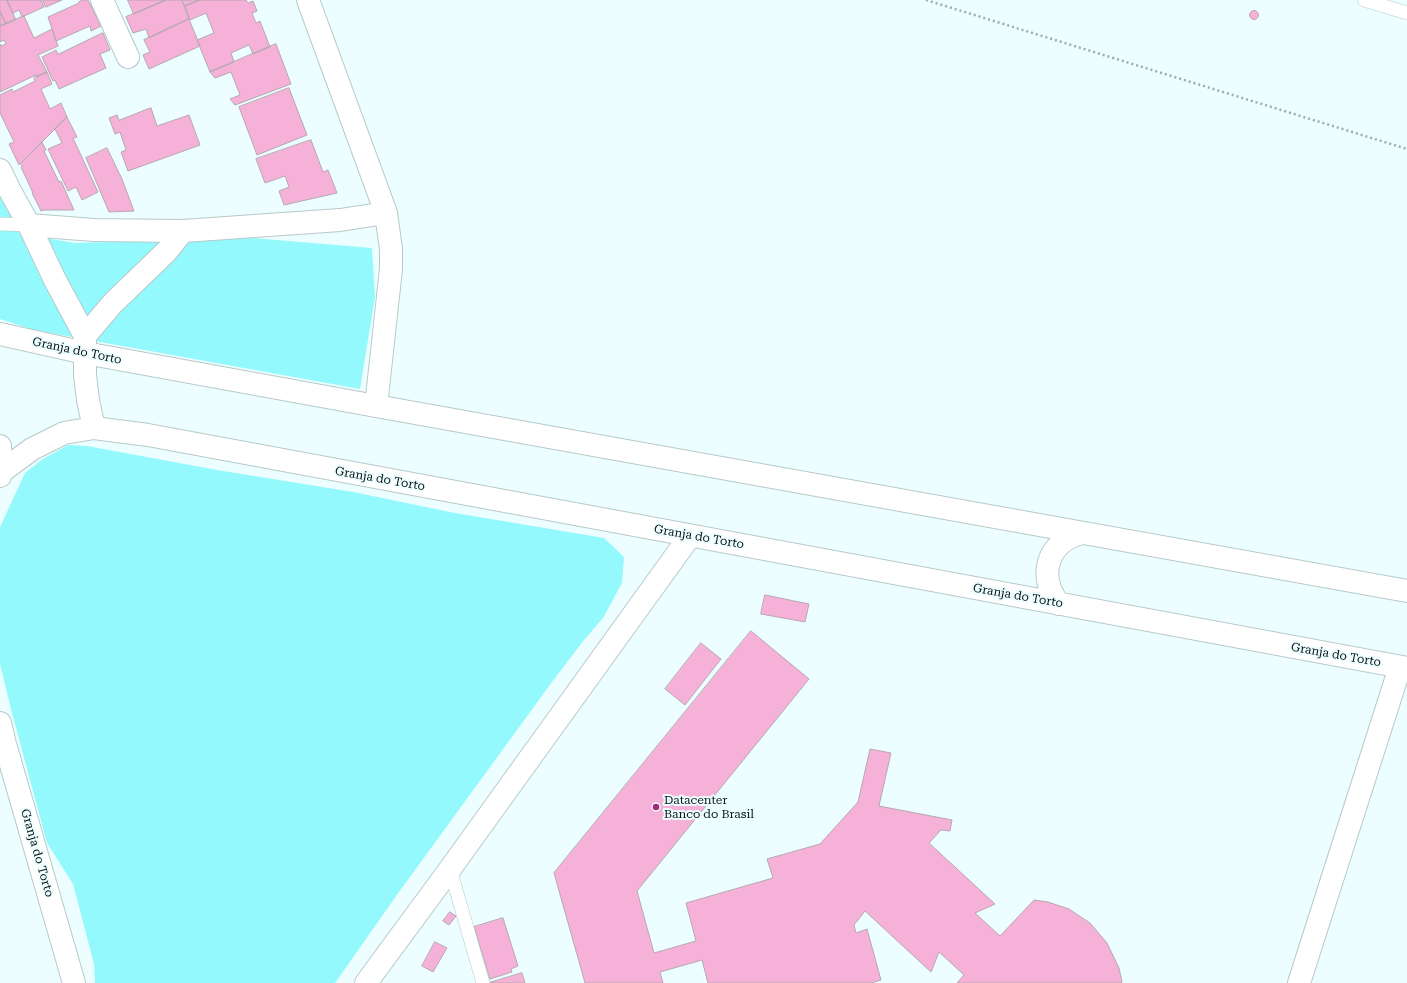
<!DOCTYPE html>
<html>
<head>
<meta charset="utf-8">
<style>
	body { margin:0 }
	canvas { display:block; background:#ecfeff }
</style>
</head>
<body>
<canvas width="1407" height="983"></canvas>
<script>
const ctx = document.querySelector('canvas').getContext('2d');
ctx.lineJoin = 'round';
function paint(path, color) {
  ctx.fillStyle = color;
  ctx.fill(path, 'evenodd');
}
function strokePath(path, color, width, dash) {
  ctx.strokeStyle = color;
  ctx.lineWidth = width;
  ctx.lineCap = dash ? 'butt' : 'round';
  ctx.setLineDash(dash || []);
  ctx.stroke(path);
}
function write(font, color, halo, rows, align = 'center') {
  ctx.font = font + ' "Roboto Serif",serif';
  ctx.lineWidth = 4;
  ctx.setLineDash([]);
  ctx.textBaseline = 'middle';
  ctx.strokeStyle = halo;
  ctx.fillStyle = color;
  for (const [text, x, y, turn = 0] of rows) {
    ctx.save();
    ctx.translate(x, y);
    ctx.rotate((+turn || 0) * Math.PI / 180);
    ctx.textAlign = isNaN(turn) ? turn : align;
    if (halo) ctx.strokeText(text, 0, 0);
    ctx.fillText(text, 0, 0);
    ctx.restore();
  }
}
const green = new Path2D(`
	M 0,162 L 33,236 L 75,243 L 252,238 L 372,248 L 375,297 L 360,389 L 34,330 L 0,319 Z
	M 68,445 L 87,446 L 217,470 L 353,492 L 455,513 L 604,538 L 624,557 L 622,583 L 603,618 L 584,640 L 552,682 L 399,892 L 335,983 L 95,983 L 94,964 L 73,884 L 47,843 L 12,713 L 0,664 L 0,527 L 25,473 L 43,459 Z`);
const building = new Path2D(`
	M 0,0 L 7,0 L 16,20 L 6,24 L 0,11 Z
	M 7,0 L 41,0 L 44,7 L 22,17 L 19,10 L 13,13 Z
	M 43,0 L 62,0 L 46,7 Z
	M 83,0 L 88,0 L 101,26 L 91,31 L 90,26 L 56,41 L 48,17 L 79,3 L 79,2 Z
	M 128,0 L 166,0 L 134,14 Z
	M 166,0 L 182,0 L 189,19 L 149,38 L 146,29 L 133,33 L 126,17 Z
	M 182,0 L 200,0 L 185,6 Z
	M 200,0 L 246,0 L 248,3 L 253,1 L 257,11 L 252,13 L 256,23 L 260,21 L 270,47 L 253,54 L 249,45 L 231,53 L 234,62 L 210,72 L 197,40 L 214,33 L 206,13 L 190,20 L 185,6 Z
	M1249.5 15a4.5 4.5 0 1 1 9 0a4.5 4.5 0 1 1-9 0Z
	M 1,13 L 6,24 L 0,26 L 0,14 Z
	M 24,16 L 34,38 L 52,29 L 58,46 L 38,55 L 47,72 L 37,77 L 36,75 L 0,92 L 0,44 L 1,46 L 6,44 L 4,40 L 0,42 L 0,26 Z
	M 189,19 L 200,46 L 149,69 L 143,55 L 150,52 L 144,40 Z
	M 103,33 L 110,50 L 100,54 L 106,68 L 59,89 L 55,80 L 53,81 L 42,57 L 56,50 L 58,54 Z
	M 276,44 L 291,84 L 235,105 L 230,99 L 240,95 L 231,72 L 215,78 L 210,72 Z
	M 47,72 L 52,84 L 41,89 L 50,109 L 61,103 L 67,117 L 19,165 L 9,144 L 14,142 L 0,113 L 0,95 L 12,89 L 13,92 L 35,81 L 34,78 Z
	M 289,88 L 307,135 L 257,155 L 239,107 Z
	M 151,108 L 157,126 L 189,115 L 200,145 L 128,171 L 121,152 L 126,150 L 120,132 L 115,134 L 109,118 L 117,115 L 119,120 Z
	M 67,117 L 77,137 L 73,138 L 98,192 L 82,200 L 76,187 L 68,191 L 48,149 L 62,143 L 55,129 Z
	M 311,140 L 323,172 L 328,170 L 337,193 L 284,205 L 279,191 L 289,187 L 285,176 L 265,183 L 256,159 Z
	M 42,142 L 46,150 L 44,151 L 59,182 L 61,181 L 74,210 L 44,210 L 41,211 L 32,193 L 33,193 L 21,167 L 22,166 L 21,164 Z
	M 107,148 L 122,179 L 134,211 L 109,212 L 86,158 Z
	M 765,595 L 809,604 L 805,622 L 761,614 Z
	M 751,631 L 809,679 L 637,891 L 654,953 L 696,941 L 686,903 L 773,878 L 767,859 L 820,844 L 858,802 L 870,749 L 891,753 L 879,806 L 952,820 L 950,831 L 941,830 L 929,843 L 995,904 L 975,913 L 1000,936 L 1034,900 L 1048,902 L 1069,909 L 1090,923 L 1107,943 L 1119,968 L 1122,982 L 1121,983 L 957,983 L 964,975 L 939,952 L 931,972 L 865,911 L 854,925 L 856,933 L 867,929 L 881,980 L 871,983 L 708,983 L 702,960 L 660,972 L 663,983 L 585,983 L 554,873 Z
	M 701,643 L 721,659 L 685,705 L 665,689 Z
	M 450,912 L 456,916 L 449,925 L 443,921 Z
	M 503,918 L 518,966 L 511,969 L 512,972 L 490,979 L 474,927 Z
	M 435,942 L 447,948 L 433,972 L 422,966 Z
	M 522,973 L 525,983 L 488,983 Z`);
const path = new Path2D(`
	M 926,0 L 1407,149`);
const service = new Path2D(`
	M 1364,0 L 1407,13
	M 0,224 L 29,225
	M 450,869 L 483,983`);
const minor = new Path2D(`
	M 102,0 L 128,57
	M 308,0 L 386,213 L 391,249 L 391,269 L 376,406
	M 0,170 L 9,189 L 29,225 L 54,278 L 85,336 L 85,375 L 88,400 L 94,428
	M 29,225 L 94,230 L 183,231 L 340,220 L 386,213
	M 85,336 L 113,303 L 167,251 L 183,231
	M 366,983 L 450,869 L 690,536
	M 1299,983 L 1400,667`);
const tertiary = new Path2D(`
	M 0,334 L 85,353 L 376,406 L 1407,591
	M 0,446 L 1,472 L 0,476
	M 1,472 L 32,449 L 64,433 L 94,428 L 148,435 L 1407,668
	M 1059,604 C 1037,576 1047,542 1082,533
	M 0,723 L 5,744 L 74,983`);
const markers = [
	[656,807,4,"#a4297d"]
];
const streetNames = [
	["Granja do Torto",77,351,12],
	["Granja do Torto",380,479,10],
	["Granja do Torto",699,537,10],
	["Granja do Torto",1018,596,10],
	["Granja do Torto",1336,655,10],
	["Granja do Torto",37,853,74]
];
const poiNames = [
	["Datacenter",664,800],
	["Banco do Brasil",664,814]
];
paint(green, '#93f9fd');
paint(building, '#f6b1d9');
strokePath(building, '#b5a8af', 1);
strokePath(service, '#b8c9c9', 14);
strokePath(minor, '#b8c9c9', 24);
strokePath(tertiary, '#b8c9c9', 24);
strokePath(path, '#9dabac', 2.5, [2, 3]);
strokePath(service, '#fff', 13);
strokePath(minor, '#fff', 22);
strokePath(tertiary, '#fff', 22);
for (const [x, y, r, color] of markers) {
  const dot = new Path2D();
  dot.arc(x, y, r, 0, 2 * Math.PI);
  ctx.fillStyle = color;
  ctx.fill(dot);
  strokePath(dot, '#ecfeff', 1.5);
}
write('12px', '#0d1314', '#ecfeff', streetNames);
write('12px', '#0d1314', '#ecfeff', poiNames, 'left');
</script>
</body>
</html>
